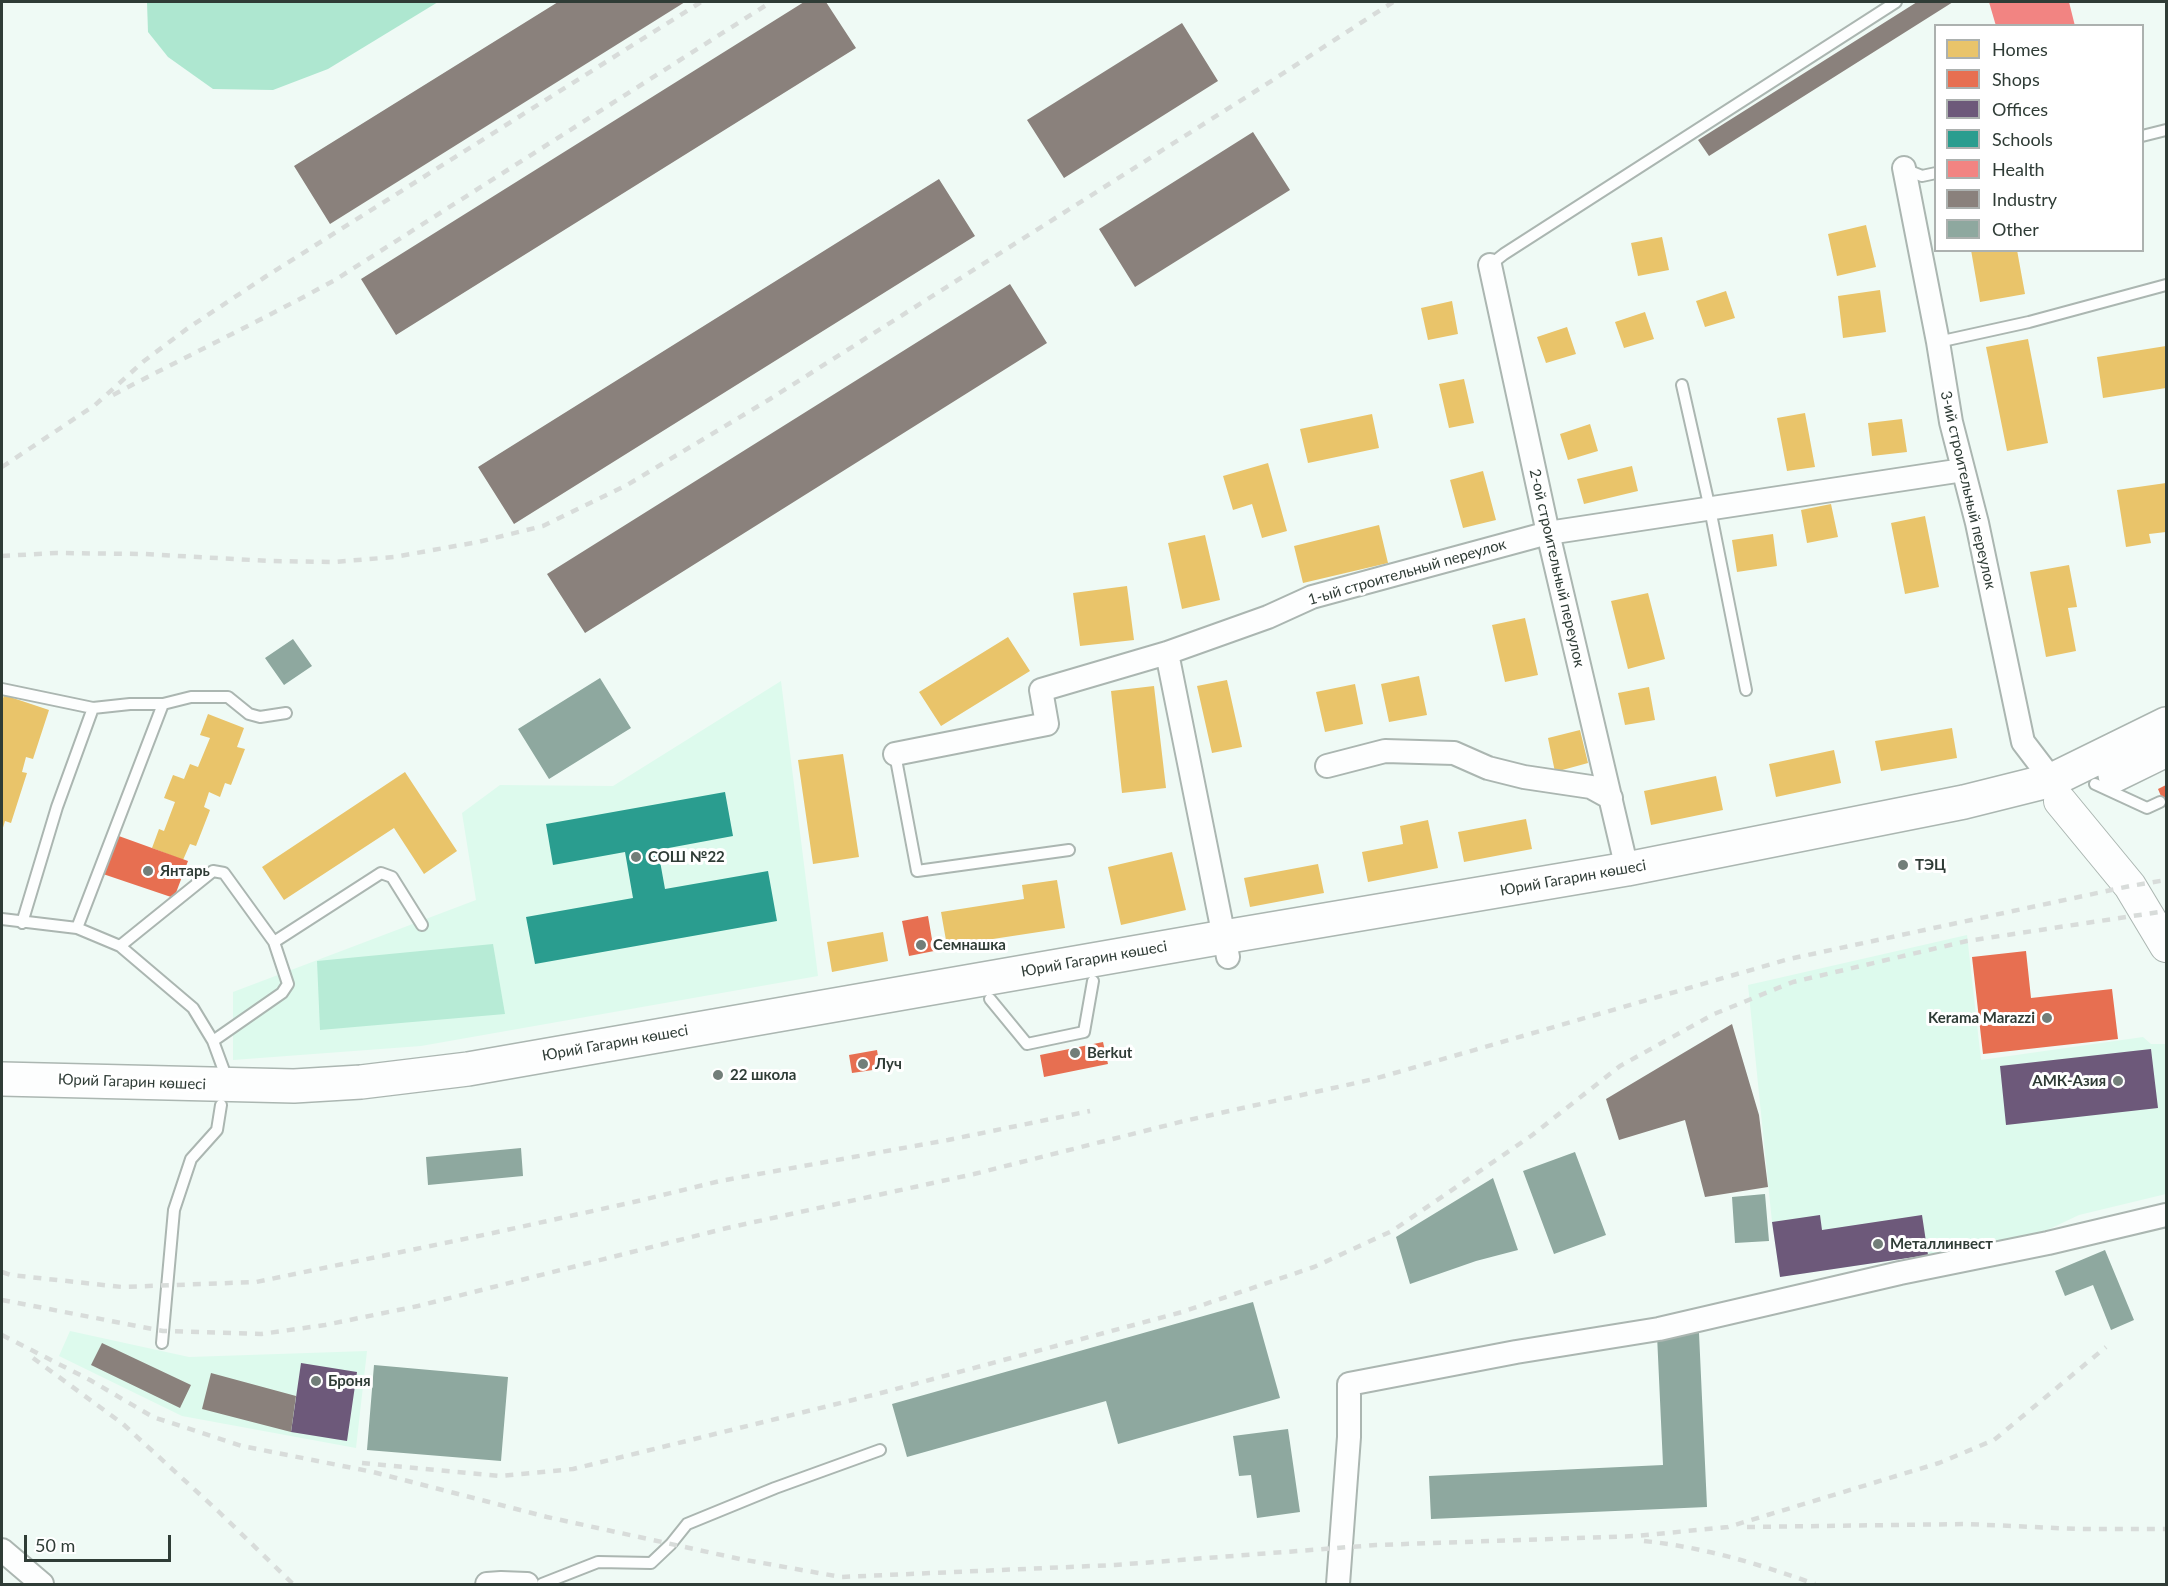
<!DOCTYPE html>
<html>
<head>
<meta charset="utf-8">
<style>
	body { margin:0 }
	#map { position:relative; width:2168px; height:1586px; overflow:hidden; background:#effaf5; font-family:Lato,sans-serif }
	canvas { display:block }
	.frame { position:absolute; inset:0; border:3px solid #2f3c36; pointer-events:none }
	.legend { position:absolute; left:1934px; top:24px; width:210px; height:228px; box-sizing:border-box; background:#fff; border:2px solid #acb1af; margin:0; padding:8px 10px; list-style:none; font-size:18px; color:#2f3c36 }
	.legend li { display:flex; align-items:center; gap:12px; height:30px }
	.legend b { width:30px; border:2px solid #acb1af }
	.scale { position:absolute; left:24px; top:1535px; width:147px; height:27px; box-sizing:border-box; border:3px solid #2f3c36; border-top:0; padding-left:8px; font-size:18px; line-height:21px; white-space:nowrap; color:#2f3c36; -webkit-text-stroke:4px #fff; paint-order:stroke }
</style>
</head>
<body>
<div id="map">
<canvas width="2168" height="1586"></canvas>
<div class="frame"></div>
<ul class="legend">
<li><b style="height:16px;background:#e9c46a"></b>Homes</li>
<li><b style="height:16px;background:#e76f51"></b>Shops</li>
<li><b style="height:16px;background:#6d597a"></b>Offices</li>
<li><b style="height:16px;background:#2a9d8f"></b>Schools</li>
<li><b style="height:16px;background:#f28482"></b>Health</li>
<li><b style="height:16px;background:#8a817c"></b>Industry</li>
<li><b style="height:16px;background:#8ea89f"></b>Other</li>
</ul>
<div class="scale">50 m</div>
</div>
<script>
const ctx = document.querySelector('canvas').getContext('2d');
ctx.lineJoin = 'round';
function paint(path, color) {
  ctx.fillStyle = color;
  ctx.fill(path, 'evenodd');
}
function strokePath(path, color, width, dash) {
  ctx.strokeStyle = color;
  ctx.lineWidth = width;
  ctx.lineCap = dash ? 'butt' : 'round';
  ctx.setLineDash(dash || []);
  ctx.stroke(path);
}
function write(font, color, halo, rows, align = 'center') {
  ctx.font = font + ' Lato,sans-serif';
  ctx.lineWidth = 6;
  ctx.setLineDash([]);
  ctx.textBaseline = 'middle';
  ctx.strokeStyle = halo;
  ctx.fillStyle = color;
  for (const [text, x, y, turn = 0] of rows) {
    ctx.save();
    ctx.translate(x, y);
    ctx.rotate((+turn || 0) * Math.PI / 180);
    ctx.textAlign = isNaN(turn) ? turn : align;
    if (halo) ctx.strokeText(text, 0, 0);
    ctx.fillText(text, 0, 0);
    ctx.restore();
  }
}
const built = new Path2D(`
	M 781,681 L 818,976 L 421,1046 L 233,1060 L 233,992 L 476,900 L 462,813 L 500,785 L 613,786 Z
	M 1967,935 L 1981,1060 L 2143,1037 L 2151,1044 L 2166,1044 L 2166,1194 L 2079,1215 L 2024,1241 L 1780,1277 L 1772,1222 L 1748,985 Z
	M 70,1331 L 189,1357 L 367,1351 L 356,1448 L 182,1416 L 59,1356 Z`);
const green = new Path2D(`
	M 493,944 L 505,1014 L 320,1030 L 317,961 Z`);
const forest = new Path2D(`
	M 147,2 L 438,2 L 328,69 L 273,90 L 213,89 L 168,57 L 148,32 Z`);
const homes = new Path2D(`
	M 1866,225 L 1876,267 L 1837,276 L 1828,234 Z
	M 1662,237 L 1669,270 L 1638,276 L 1631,243 Z
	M 1971,250 L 2017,250 L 2025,294 L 1980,302 Z
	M 1880,290 L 1886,332 L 1843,338 L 1838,296 Z
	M 1726,291 L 1735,318 L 1705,327 L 1696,301 Z
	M 1452,301 L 1458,334 L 1428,340 L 1421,308 Z
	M 1645,312 L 1654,339 L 1624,348 L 1615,322 Z
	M 1567,327 L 1576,354 L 1546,363 L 1537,337 Z
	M 2028,339 L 2048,443 L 2007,451 L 1986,347 Z
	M 2166,346 L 2166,388 L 2103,398 L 2097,357 Z
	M 1464,379 L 1474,423 L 1449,428 L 1439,384 Z
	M 1805,413 L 1815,467 L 1787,471 L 1777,418 Z
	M 1372,414 L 1379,448 L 1308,463 L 1300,429 Z
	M 1902,419 L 1907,452 L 1872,456 L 1868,423 Z
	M 1590,424 L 1598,451 L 1568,460 L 1560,434 Z
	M 1268,463 L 1287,531 L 1262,538 L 1252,504 L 1233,510 L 1223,476 Z
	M 1632,466 L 1638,491 L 1584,504 L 1577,479 Z
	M 1483,471 L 1496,520 L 1463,528 L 1450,480 Z
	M 2166,483 L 2166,532 L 2149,534 L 2151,543 L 2126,547 L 2117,490 Z
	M 1831,504 L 1838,537 L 1807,543 L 1801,510 Z
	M 1925,516 L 1939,587 L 1905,594 L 1891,523 Z
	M 1379,525 L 1388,563 L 1303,583 L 1294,546 Z
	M 1773,534 L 1777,566 L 1737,572 L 1732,540 Z
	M 1205,535 L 1220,600 L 1182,609 L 1168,543 Z
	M 2069,565 L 2077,607 L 2068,608 L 2076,651 L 2046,657 L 2030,572 Z
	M 1127,586 L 1134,640 L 1080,646 L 1073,593 Z
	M 1648,593 L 1665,659 L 1628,669 L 1611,601 Z
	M 1525,618 L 1538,675 L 1505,682 L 1492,625 Z
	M 1008,637 L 1030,671 L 941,726 L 919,692 Z
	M 1419,676 L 1427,715 L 1389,722 L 1381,684 Z
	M 1227,680 L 1242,747 L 1212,753 L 1197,686 Z
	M 1355,684 L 1363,724 L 1325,732 L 1316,692 Z
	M 1154,686 L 1166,788 L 1122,793 L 1111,691 Z
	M 1649,687 L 1655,720 L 1625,725 L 1618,693 Z
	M 4,695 L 49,710 L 33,759 L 26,757 L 22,772 L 27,773 L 11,823 L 5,821 L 2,831 L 2,702 Z
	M 208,714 L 244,728 L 237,747 L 245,749 L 231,785 L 225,783 L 220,797 L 209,792 L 204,807 L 210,810 L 196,846 L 190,844 L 183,860 L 152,848 L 159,829 L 164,831 L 175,802 L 164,798 L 173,775 L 184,779 L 190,764 L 198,767 L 210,738 L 200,735 Z
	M 1952,728 L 1957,758 L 1881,771 L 1875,741 Z
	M 1580,730 L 1588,763 L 1555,772 L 1548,738 Z
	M 1834,750 L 1841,783 L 1776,797 L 1769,764 Z
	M 843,754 L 859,857 L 813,864 L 798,760 Z
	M 405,772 L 457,851 L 424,874 L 394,828 L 284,900 L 262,867 Z
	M 1716,776 L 1723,810 L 1651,825 L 1644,791 Z
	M 1526,819 L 1532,849 L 1464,862 L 1458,832 Z
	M 1428,820 L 1438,868 L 1368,882 L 1362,852 L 1403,844 L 1400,826 Z
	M 1172,852 L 1186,910 L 1121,925 L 1108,867 Z
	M 1318,864 L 1324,893 L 1250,907 L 1244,878 Z
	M 1057,880 L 1065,928 L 947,946 L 941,912 L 1024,899 L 1022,885 Z
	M 883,932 L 888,961 L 832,972 L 827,942 Z`);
const shops = new Path2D(`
	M 2166,785 L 2166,808 L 2158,789 Z
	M 116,835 L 188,861 L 174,898 L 103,874 Z
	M 928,916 L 934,951 L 909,956 L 902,921 Z
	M 2026,951 L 2031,998 L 2112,989 L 2118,1039 L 1983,1054 L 1972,957 Z
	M 1103,1042 L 1108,1064 L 1044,1077 L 1040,1055 Z
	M 877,1050 L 880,1069 L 852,1073 L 849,1055 Z`);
const offices = new Path2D(`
	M 2151,1049 L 2158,1108 L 2006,1125 L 2000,1066 Z
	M 1820,1215 L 1822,1230 L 1922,1215 L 1928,1255 L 1780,1277 L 1772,1222 Z
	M 301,1363 L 357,1372 L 347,1441 L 291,1432 Z`);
const schools = new Path2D(`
	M 725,792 L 733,836 L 658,850 L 665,889 L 768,871 L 777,921 L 535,964 L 526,917 L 633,898 L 625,852 L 553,865 L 546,824 Z`);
const health = new Path2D(`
	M 1989,2 L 2069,2 L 2075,26 L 1996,26 Z`);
const industry = new Path2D(`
	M 558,2 L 685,2 L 330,224 L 294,166 Z
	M 804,2 L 826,2 L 856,48 L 396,335 L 361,279 Z
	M 1917,2 L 1953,2 L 1709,156 L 1698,140 Z
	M 1182,23 L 1218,81 L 1064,178 L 1027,120 Z
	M 1253,132 L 1290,190 L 1135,287 L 1099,229 Z
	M 939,179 L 975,236 L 514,524 L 478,467 Z
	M 1010,284 L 1047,343 L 585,633 L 547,574 Z
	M 1732,1024 L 1759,1115 L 1768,1187 L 1705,1197 L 1685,1120 L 1619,1140 L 1606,1099 Z
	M 102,1343 L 191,1385 L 180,1408 L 91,1365 Z
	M 211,1373 L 296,1396 L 291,1432 L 202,1409 Z`);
const building = new Path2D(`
	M 293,639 L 312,666 L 284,685 L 265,658 Z
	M 600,678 L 631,728 L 549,779 L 518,729 Z
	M 521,1148 L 523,1176 L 428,1185 L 426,1157 Z
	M 1575,1152 L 1606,1235 L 1554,1254 L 1523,1171 Z
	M 1493,1178 L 1518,1250 L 1476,1261 L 1410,1284 L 1396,1237 Z
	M 1765,1194 L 1769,1241 L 1735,1243 L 1732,1197 Z
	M 2105,1250 L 2134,1320 L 2111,1330 L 2093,1285 L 2065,1296 L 2055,1271 Z
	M 1253,1302 L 1280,1398 L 1118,1444 L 1106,1401 L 907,1457 L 892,1404 Z
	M 1699,1333 L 1707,1507 L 1431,1519 L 1429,1476 L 1663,1465 L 1657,1335 Z
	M 374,1365 L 508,1377 L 501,1461 L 367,1450 Z
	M 1288,1429 L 1300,1512 L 1257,1518 L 1251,1475 L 1239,1476 L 1233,1436 Z`);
const lane = new Path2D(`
	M 2142,136 L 2166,130
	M 1904,169 L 1922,176 L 1936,173
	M 1490,265 L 1504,254 L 1896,2
	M 1938,342 L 2029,322 L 2166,285
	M 1682,385 L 1710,509 L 1746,690
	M 2,689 L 93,708 L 130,704 L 163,704 L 191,697 L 228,697 L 249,714 L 260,717 L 286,713
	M 895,754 L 917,871 L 1069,850
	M 2095,784 L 2147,808 L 2160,802
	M 2,919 L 77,928 L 120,946 L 193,1008 L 213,1041 L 227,1079
	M 22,923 L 57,807 L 93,708
	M 77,928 L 163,704
	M 274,942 L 381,873 L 392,877 L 422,925
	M 120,946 L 213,871 L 224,873 L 274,942 L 288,984 L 282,993 L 213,1041
	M 990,999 L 1027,1044 L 1084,1032 L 1093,981
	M 162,1343 L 174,1210 L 191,1159 L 217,1130 L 221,1105
	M 542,1584 L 598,1562 L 651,1563 L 671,1544 L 687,1524 L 775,1488 L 880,1450`);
const street = new Path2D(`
	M 1904,168 L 1938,342 L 1951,422 L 1977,523 L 2023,742 L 2052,780 L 2056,791
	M 1490,265 L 1548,533 L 1627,869
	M 1167,653 L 1228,957
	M 895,754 L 1047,724 L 1041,690 L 1167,653 L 1268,617 L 1312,597 L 1548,533 L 1963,470
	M 1327,766 L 1385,751 L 1454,753 L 1488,768 L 1524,777 L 1591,787 L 1611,798
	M 2,1550 L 42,1584
	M 487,1584 L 501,1583 L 527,1584
	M 1338,1584 L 1349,1437 L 1349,1384 L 1516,1352 L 1659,1329 L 1900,1273 L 2048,1243 L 2166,1215`);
const secondary = new Path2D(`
	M 2060,801 L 2130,886 L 2166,946`);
const primary = new Path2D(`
	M 2115,775 L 2166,750
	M 2,1079 L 294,1086 L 361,1082 L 468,1069 L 1224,937 L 1627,869 L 1964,802 L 2052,780 L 2166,724`);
const rail = new Path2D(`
	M 113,395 C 187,356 262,320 335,280 L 771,2
	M 2,467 L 95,405 L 144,361 L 188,328 L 265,277 L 701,2
	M 2,556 L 56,553 L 144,554 L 270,561 L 334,562 L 394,557 L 478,542 L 543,526 L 627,485 L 770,399 L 1262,87 L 1393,2
	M 2,1272 L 11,1275 L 122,1287 L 256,1282 L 493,1233 L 638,1201 L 720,1181 L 948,1140 L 1090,1111
	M 2,1300 L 163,1331 L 261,1334 L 325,1325 L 418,1306 L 727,1228 L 974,1174 L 1184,1121 L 1374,1079 L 1789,959 L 2130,886 L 2166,880
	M 2,1335 L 90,1380 L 153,1417 L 242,1446 L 373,1472 L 547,1517 L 740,1559 L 841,1577 L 1115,1565 L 1376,1545 L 1636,1536 L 1728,1527 L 1939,1463 L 1994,1440 L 2106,1347
	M 33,1358 L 123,1424 L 218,1511 L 293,1584
	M 362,1463 L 500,1476 L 573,1469 L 881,1393 L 1182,1312 L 1314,1267 L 1392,1231 L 1531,1136 L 1620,1066 L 1714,1014 L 1793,982 L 1967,941 L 2166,911
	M 1747,1527 L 1967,1524 L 2078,1529 L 2166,1529
	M 1644,1541 C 1703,1547 1759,1564 1815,1584`);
const markers = [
	[636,857,6,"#727e79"],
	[1903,865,6,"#727e79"],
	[148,871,6,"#727e79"],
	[921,945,6,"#727e79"],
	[2047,1018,6,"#727e79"],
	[1075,1053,6,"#727e79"],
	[863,1064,6,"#727e79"],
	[718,1075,6,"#727e79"],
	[2118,1081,6,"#727e79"],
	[1878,1244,6,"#727e79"],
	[316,1381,6,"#727e79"]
];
const streetNames = [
	["3-ий строительный переулок",1968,490,77],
	["2-ой строительный переулок",1557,568,77],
	["1-ый строительный переулок",1407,572,-16],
	["Юрий Гагарин көшесі",1573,878,-10],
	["Юрий Гагарин көшесі",1094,959,-10],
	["Юрий Гагарин көшесі",615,1043,-10],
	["Юрий Гагарин көшесі",132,1082,2]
];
const poiNames = [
	["СОШ №22",648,857],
	["ТЭЦ",1915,865],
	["Янтарь",160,871],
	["Семнашка",933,945],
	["Kerama Marazzi",2035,1018,"right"],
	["Berkut",1087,1053],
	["Луч",875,1064],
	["22 школа",730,1075],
	["АМК-Азия",2106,1081,"right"],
	["Металлинвест",1890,1244],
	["Броня",328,1381]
];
paint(built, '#ddfaed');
paint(green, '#b7ebd6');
paint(forest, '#aee7d0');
paint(homes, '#e9c46a');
paint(shops, '#e76f51');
paint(offices, '#6d597a');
paint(schools, '#2a9d8f');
paint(health, '#f28482');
paint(industry, '#8a817c');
paint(building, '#8ea89f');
strokePath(lane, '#abb6b1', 14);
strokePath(street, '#abb6b1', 26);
strokePath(secondary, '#abb6b1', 34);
strokePath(primary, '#abb6b1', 36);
strokePath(lane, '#fdfefe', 10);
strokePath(street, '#fdfefe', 22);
strokePath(secondary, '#fdfefe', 32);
strokePath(primary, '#fdfefe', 33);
strokePath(rail, '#d8dcda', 4.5, [8, 8]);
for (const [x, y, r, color] of markers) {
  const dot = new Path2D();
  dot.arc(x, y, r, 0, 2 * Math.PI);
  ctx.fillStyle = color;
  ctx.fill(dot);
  strokePath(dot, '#fff', 2);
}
write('15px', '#2f3c36', '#fff', streetNames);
write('bold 15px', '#2f3c36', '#fff', poiNames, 'left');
</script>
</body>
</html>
